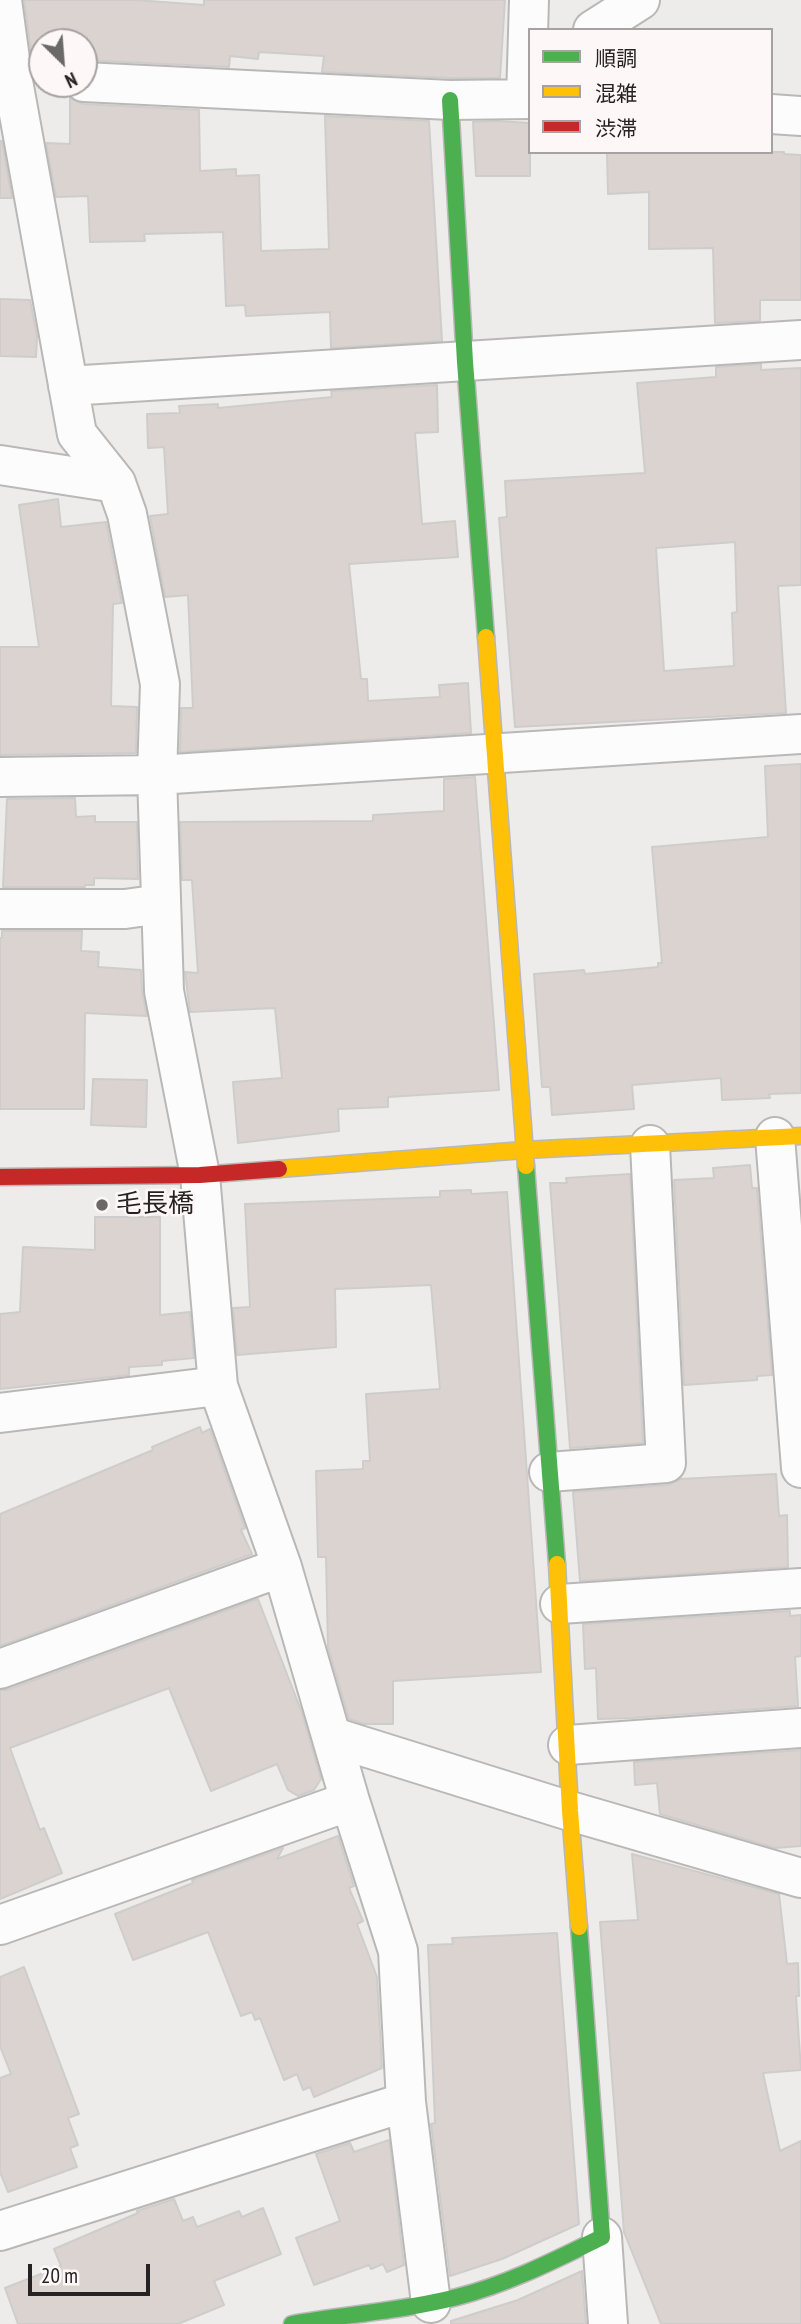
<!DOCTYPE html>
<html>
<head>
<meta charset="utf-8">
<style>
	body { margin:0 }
	#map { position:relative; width:801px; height:2324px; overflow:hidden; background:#eeecea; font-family:"PT Sans Narrow","Noto Sans JP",sans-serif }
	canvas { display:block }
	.legend { position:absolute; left:528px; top:28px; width:245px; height:126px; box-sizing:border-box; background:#fdf8f7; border:2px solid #a6a2a2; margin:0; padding:9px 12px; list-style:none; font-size:21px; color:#242222 }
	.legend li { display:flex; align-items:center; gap:14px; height:35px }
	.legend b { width:35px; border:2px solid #a6a2a2 }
	.north { position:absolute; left:28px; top:28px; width:70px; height:70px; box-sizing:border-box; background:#fdf8f7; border:2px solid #a6a2a2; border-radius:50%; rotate:155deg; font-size:19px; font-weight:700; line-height:28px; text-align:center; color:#242222 }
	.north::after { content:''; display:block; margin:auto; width:24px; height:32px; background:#6b6968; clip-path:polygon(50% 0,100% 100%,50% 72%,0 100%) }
	.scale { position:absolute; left:28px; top:2264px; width:122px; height:32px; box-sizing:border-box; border:4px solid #242222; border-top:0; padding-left:9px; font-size:21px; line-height:24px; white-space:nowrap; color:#242222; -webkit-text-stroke:5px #fdf8f7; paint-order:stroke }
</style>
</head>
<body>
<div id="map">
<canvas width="801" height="2324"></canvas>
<ul class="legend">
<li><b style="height:9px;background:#4caf50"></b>順調</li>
<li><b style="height:9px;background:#ffc107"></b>混雑</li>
<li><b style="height:9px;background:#c62828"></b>渋滞</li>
</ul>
<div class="north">N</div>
<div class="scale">20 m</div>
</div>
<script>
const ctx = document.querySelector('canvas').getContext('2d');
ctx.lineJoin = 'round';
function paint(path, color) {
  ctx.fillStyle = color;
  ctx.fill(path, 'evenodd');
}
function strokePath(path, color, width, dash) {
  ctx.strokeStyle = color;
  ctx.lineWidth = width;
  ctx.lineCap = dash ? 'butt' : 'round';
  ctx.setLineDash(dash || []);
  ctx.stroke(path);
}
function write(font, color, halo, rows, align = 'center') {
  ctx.font = font + ' "PT Sans Narrow","Noto Sans JP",sans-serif';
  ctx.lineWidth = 5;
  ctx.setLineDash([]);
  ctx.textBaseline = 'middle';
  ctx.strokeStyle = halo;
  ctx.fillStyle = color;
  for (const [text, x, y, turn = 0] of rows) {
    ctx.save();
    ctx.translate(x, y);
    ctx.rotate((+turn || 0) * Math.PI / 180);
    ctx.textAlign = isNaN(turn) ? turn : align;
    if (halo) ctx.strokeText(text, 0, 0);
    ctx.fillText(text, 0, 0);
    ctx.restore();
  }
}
const building = new Path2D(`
	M 24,0 L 135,0 L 204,5 L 204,0 L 505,0 L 500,78 L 450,78 L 322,72 L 324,56 L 259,52 L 258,59 L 230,56 L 229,67 L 84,60 L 84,42 L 42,42 L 42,59 L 32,59 Z
	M 70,98 L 83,104 L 199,110 L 200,171 L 236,169 L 236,176 L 259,175 L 261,251 L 329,249 L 325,116 L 429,121 L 442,341 L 331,348 L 330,312 L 246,316 L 245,305 L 226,306 L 223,232 L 144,234 L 145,241 L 90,242 L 88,196 L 56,197 L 46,143 L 70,144 Z
	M 496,121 L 530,123 L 530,176 L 476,176 L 473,122 Z
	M 0,141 L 2,141 L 12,198 L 0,198 Z
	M 607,152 L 784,152 L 784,154 L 801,155 L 801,300 L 760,300 L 760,321 L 715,323 L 713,248 L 649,249 L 649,192 L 608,194 Z
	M 0,299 L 30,300 L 37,336 L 36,357 L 0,356 Z
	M 761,364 L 761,370 L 801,368 L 801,585 L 778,586 L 786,713 L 515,727 L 499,518 L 507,517 L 505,481 L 645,473 L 637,383 L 716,377 L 716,367 ZM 735,542 L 737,612 L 732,613 L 734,666 L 664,671 L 656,548 Z
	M 437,385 L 438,432 L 415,433 L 422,524 L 455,521 L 458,557 L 349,564 L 361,679 L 367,679 L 368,701 L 440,697 L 439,685 L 468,683 L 471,733 L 180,752 L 181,708 L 193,708 L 188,595 L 165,597 L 150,516 L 168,514 L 164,447 L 148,448 L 147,414 L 180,413 L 179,406 L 218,404 L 218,408 L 332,397 L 331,391 Z
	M 58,499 L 61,527 L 106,522 L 122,603 L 113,604 L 111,706 L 137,707 L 136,753 L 0,755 L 0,647 L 39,647 L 19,505 Z
	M 801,764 L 801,1093 L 769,1094 L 770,1098 L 722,1100 L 721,1078 L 632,1085 L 634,1109 L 552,1115 L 550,1087 L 542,1087 L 534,974 L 584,970 L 585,974 L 658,967 L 658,963 L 662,963 L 652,847 L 768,837 L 765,766 Z
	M 475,777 L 499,1090 L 388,1097 L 388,1107 L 338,1109 L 339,1131 L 238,1143 L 233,1082 L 282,1078 L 275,1008 L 190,1012 L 185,972 L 198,973 L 192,880 L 182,880 L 180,822 L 373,821 L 373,815 L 444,811 L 444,779 Z
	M 75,798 L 76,817 L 95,816 L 95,822 L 137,822 L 138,879 L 94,878 L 94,885 L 85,885 L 85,887 L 3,887 L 7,799 Z
	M 2,931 L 82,931 L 81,951 L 99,952 L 98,967 L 141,970 L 142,992 L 147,1016 L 85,1013 L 84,1109 L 0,1109 L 0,938 L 2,938 Z
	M 93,1079 L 147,1080 L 146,1127 L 91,1125 Z
	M 750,1165 L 752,1188 L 757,1188 L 772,1375 L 757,1376 L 757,1380 L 684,1385 L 674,1180 L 714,1178 L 713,1168 Z
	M 630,1174 L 643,1443 L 570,1448 L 550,1183 L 567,1183 L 566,1178 Z
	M 471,1190 L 471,1194 L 507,1192 L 541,1672 L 393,1681 L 393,1724 L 364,1724 L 349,1719 L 328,1647 L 326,1557 L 318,1557 L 316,1471 L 363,1469 L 363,1461 L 370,1461 L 366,1394 L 440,1389 L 431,1285 L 335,1289 L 336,1347 L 237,1355 L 233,1308 L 250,1307 L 245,1204 L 440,1197 L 440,1191 Z
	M 95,1217 L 160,1217 L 160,1315 L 190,1312 L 194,1358 L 162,1361 L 162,1365 L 129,1367 L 129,1375 L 0,1389 L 0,1314 L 20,1312 L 23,1247 L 95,1250 Z
	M 200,1427 L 202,1433 L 210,1429 L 245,1528 L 241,1530 L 252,1554 L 0,1646 L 0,1514 L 153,1450 L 152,1447 Z
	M 776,1474 L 779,1516 L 787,1515 L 788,1567 L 580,1581 L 573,1492 L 668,1485 L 680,1479 Z
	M 258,1599 L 302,1713 L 321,1779 L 314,1790 L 298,1796 L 288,1790 L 277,1764 L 211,1791 L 169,1688 L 10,1748 L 40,1830 L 44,1828 L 62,1873 L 0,1899 L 0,1690 L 7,1690 Z
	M 790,1611 L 790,1616 L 801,1615 L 801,1656 L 795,1657 L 798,1706 L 632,1718 L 598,1719 L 596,1668 L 585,1669 L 583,1624 Z
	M 801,1750 L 801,1846 L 775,1848 L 660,1814 L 657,1783 L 635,1785 L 634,1762 Z
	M 338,1836 L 354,1886 L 349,1888 L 363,1921 L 357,1924 L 377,1977 L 382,2068 L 314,2097 L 310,2087 L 303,2090 L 297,2074 L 284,2080 L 260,2018 L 255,2020 L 252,2012 L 241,2016 L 208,1932 L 133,1960 L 115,1914 L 193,1883 L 192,1880 L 195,1879 L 283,1848 L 277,1859 Z
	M 632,1854 L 779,1894 L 787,1964 L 798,1963 L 799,1996 L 796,1996 L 801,2070 L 763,2073 L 780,2151 L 801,2141 L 801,2324 L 661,2324 L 624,2232 L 600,1922 L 638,1920 Z
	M 557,1933 L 579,2224 L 502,2259 L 450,2276 L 431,2124 L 435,2123 L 428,1945 L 453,1944 L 452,1938 Z
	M 24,1967 L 79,2114 L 68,2118 L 78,2145 L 70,2148 L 77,2167 L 8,2192 L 0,2172 L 0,2078 L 11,2074 L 0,2046 L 0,1977 Z
	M 389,2140 L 404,2265 L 387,2272 L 383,2264 L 371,2269 L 369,2265 L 314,2285 L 296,2238 L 340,2221 L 316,2154 L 350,2143 L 354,2152 Z
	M 174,2199 L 183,2221 L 193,2217 L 197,2227 L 239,2211 L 242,2217 L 263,2208 L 281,2254 L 214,2281 L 224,2305 L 178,2324 L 18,2324 L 5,2288 L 61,2266 L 54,2249 L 138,2213 L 137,2211 Z
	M 582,2271 L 586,2324 L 451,2324 L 451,2321 L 518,2300 Z`);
const street = new Path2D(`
	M 2,0 L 13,81 L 77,434 L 116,483 L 127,514 L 160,684 L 157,775 L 164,991 L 200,1175 L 218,1386 L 282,1567 L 350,1801 L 398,1951 L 406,2102 L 431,2303
	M 593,30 L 640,0
	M 84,82 L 450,100 L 530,99
	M 526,99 L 529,0
	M 771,114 L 801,116
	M 68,386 L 801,340
	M 0,465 L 116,483
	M 0,777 L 157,775 L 801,734
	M 0,909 L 125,909 L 161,904
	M 775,1137 L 801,1468
	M 0,1413 L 218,1386
	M 549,1472 L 666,1463 L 650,1145
	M 560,1604 L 801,1588
	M 0,1669 L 282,1567
	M 333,1737 L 570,1811 L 801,1878
	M 568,1745 L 801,1728
	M 0,1925 L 350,1801
	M 0,2231 L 406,2102
	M 602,2237 L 608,2324`);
const fast = new Path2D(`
	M 450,100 L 465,362 L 486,637
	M 526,1166 L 557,1564
	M 292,2324 C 347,2314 403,2311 457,2297 C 508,2284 555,2260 602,2237 L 579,1927`);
const slow = new Path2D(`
	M 486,637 L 526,1166
	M 279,1169 L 524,1150 L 801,1136
	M 557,1564 L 570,1811 L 579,1927`);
const jam = new Path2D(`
	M 0,1177 L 200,1175 L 279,1169`);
const markers = [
	[102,1205,7,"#6b6968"]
];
const poiNames = [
	["毛長橋",116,1205]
];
paint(building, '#dbd3cf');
strokePath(building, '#cecdcb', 2);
strokePath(street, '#bab8b7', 42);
strokePath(fast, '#bab8b7', 19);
strokePath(slow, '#bab8b7', 19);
strokePath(jam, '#bab8b7', 19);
strokePath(street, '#fcfcfc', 38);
strokePath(fast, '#4caf50', 16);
strokePath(slow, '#ffc107', 16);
strokePath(jam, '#c62828', 16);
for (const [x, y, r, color] of markers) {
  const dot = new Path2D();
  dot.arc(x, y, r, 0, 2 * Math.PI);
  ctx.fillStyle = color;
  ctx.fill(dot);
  strokePath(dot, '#fdf8f7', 2.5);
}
write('26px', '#242222', '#fdf8f7', poiNames, 'left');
</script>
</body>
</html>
